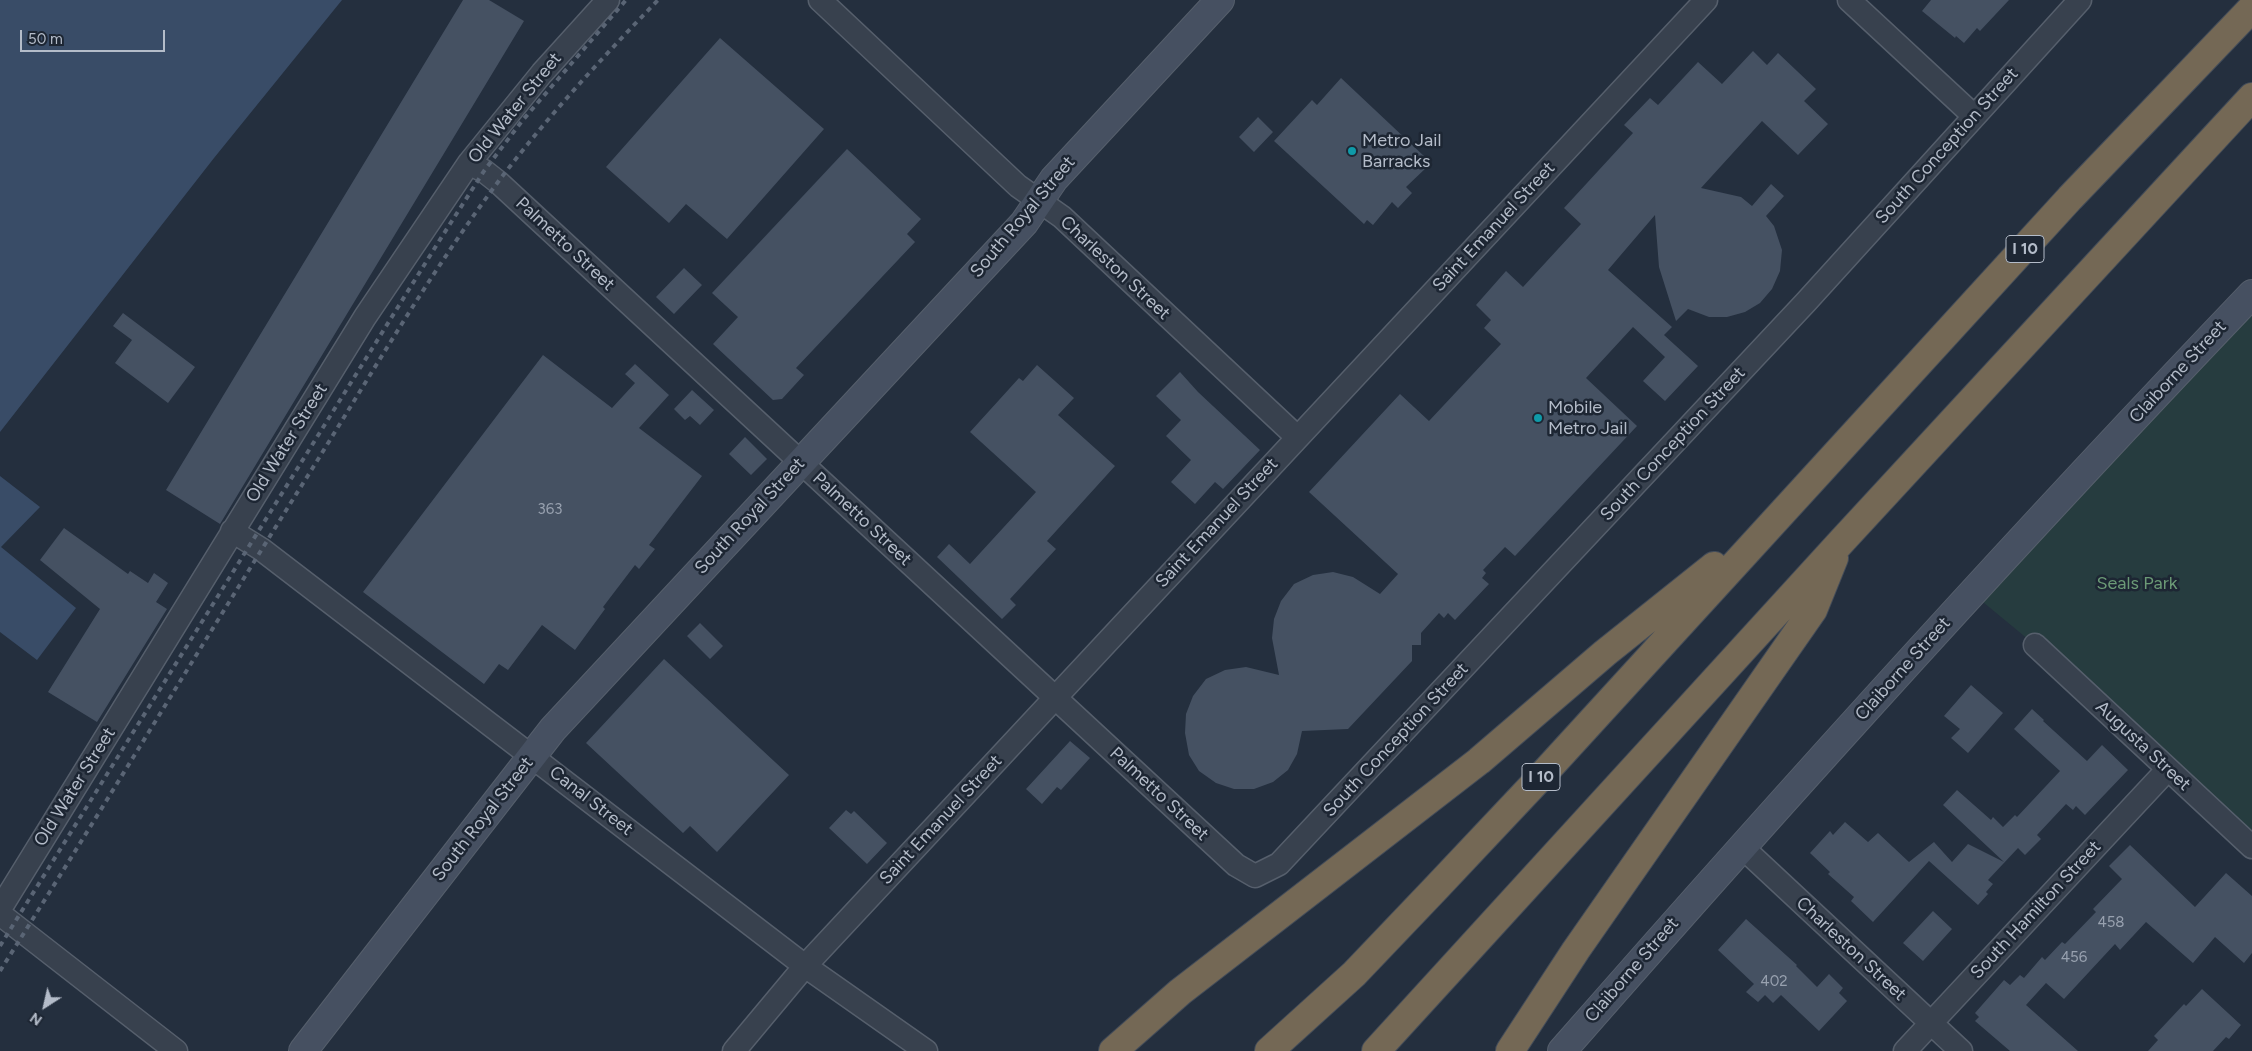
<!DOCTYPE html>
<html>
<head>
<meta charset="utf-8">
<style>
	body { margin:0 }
	#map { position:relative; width:2252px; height:1051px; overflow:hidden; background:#242f3e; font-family:Figtree,sans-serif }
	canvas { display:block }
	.north { position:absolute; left:20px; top:981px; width:50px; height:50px; -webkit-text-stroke:4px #1d2633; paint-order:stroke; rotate:215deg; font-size:14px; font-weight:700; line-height:20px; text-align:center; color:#b4bcc9 }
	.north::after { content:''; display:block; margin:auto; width:18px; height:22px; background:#b4bcc9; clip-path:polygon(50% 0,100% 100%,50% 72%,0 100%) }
	.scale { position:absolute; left:20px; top:30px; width:145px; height:22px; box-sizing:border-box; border:2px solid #b4bcc9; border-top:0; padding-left:6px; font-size:15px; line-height:18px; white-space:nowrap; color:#b4bcc9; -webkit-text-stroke:4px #1d2633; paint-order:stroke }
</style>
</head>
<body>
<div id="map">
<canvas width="2252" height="1051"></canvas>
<div class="north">N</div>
<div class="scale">50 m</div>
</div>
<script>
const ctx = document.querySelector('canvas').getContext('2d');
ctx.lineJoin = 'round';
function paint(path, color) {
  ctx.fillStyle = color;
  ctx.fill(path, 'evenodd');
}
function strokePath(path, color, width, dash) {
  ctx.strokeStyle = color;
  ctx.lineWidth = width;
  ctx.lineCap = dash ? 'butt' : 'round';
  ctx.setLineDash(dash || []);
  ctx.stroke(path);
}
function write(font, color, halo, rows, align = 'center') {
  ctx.font = font + ' Figtree,sans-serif';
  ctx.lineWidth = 5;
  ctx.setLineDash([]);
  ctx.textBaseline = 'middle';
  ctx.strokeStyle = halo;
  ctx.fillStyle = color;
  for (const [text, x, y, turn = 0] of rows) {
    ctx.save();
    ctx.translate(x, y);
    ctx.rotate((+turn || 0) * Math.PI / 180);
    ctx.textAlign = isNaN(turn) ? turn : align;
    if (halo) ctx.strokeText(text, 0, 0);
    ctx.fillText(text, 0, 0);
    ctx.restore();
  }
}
const green = new Path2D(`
	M 2252,294 L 2252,847 L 2035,645 L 1972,593 Z`);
const water = new Path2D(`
	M 0,0 L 342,0 L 214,158 L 0,432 Z
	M 0,476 L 40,507 L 1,547 L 76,608 L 37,660 L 0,632 Z`);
const building = new Path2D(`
	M 463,0 L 489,0 L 524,21 L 220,524 L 166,490 Z
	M 1931,0 L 2009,0 L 1980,31 L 1977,28 L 1964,43 L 1956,36 L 1955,38 L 1922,11 Z
	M 720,38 L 824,129 L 727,239 L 686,204 L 669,223 L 606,167 Z
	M 1753,51 L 1767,65 L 1778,53 L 1816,89 L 1804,101 L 1828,124 L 1798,155 L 1762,121 L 1701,188 L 1741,197 L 1752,206 L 1771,184 L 1784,196 L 1766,216 L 1774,226 L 1782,250 L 1780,271 L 1772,289 L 1760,303 L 1745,312 L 1727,317 L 1709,317 L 1688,309 L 1676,321 L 1659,267 L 1655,215 L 1608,270 L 1672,327 L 1664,335 L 1698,366 L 1665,401 L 1643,381 L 1665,357 L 1633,327 L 1586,378 L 1637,426 L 1515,556 L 1505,547 L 1483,570 L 1486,573 L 1482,578 L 1489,584 L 1455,620 L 1448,613 L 1444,618 L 1439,613 L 1421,633 L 1421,645 L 1412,645 L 1412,661 L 1348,729 L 1302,731 L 1297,754 L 1288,770 L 1273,782 L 1254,789 L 1234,789 L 1216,783 L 1199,771 L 1189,755 L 1185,733 L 1186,714 L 1193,696 L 1206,679 L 1225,670 L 1246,667 L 1279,675 L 1272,638 L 1274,619 L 1281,601 L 1294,584 L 1313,575 L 1333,572 L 1353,577 L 1380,594 L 1398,574 L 1309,492 L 1400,394 L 1429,421 L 1501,344 L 1484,328 L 1491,320 L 1476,305 L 1506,271 L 1523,287 L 1581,224 L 1564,208 L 1633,133 L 1624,125 L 1650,98 L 1658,105 L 1698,62 L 1722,84 Z
	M 1341,78 L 1425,157 L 1421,161 L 1427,167 L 1406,187 L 1412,193 L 1398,208 L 1392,202 L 1373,225 L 1367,220 L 1364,224 L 1274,141 L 1312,100 L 1317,105 Z
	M 1258,117 L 1273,132 L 1254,152 L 1239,137 Z
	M 847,149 L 921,219 L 907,234 L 915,242 L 796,368 L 804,375 L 782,399 L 773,400 L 713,344 L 738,317 L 712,293 Z
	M 684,268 L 702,285 L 674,314 L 656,297 Z
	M 123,313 L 195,367 L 168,403 L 115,363 L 132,340 L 113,326 Z
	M 543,355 L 612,408 L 635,383 L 625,374 L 635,364 L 669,395 L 639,428 L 702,476 L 649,545 L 655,549 L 639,569 L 635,565 L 603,607 L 605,609 L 575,650 L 542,625 L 508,670 L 499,664 L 484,684 L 363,592 Z
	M 1037,365 L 1074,398 L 1058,415 L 1115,466 L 1047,541 L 1056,549 L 1010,599 L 1016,605 L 1002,619 L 937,557 L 949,544 L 970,564 L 1036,492 L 970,432 L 1019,378 L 1023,381 Z
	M 1180,372 L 1198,392 L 1260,450 L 1223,489 L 1215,482 L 1195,504 L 1171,482 L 1191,460 L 1166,436 L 1181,420 L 1156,396 Z
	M 692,390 L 714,410 L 700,425 L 690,416 L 685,420 L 674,409 Z
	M 745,437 L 767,459 L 751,475 L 729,454 Z
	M 64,528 L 128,574 L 130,571 L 148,583 L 154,573 L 168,583 L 156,602 L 167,609 L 97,722 L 48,692 L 100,609 L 40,560 Z
	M 700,623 L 723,646 L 710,659 L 687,636 Z
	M 664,659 L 789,775 L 717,852 L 690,826 L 683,833 L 586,743 Z
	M 1971,685 L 2003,713 L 1968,753 L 1951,738 L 1960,729 L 1944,716 Z
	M 2032,709 L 2044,720 L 2043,721 L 2087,761 L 2102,745 L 2128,770 L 2085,815 L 2076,806 L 2073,810 L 2066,804 L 2037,835 L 2041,839 L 2025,855 L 2018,848 L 1988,880 L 1993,884 L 1986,892 L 1988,894 L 1978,905 L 1929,861 L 1873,922 L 1851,901 L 1854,897 L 1828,874 L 1830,872 L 1810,853 L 1830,831 L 1833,835 L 1845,822 L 1868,842 L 1878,833 L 1909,862 L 1934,842 L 1952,862 L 1968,844 L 2004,862 L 1943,805 L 1957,790 L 1991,820 L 1993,817 L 2003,827 L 2015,815 L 2017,817 L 2060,771 L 2014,729 Z
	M 1070,741 L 1090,758 L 1061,790 L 1057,787 L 1042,804 L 1026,789 Z
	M 846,810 L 851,814 L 854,811 L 887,843 L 867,864 L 829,828 Z
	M 2130,845 L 2195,907 L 2226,873 L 2252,896 L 2252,953 L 2244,963 L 2215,937 L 2193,963 L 2146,922 L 2120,950 L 2115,944 L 2064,999 L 2046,983 L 2026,1005 L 2078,1051 L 2010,1051 L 1975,1021 L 1979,1017 L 1975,1013 L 2004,980 L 2010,985 L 2020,975 L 2024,978 L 2042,957 L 2045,960 L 2062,942 L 2065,944 L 2096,912 L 2093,909 L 2122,879 L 2109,866 Z
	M 1933,911 L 1952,929 L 1923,961 L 1903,943 Z
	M 1746,919 L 1797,965 L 1796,966 L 1817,987 L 1829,974 L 1843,988 L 1839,993 L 1847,1001 L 1819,1031 L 1781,995 L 1773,1003 L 1765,995 L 1758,1002 L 1746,992 L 1754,984 L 1718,950 Z
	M 2202,989 L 2241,1025 L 2229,1039 L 2226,1037 L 2213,1051 L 2148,1051 L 2158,1040 L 2154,1036 L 2184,1004 L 2186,1006 Z`);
const street = new Path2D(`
	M 820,0 L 1018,186 L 1062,217 L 1297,437
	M 1849,0 L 1974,116
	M 469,163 L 484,171 L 498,182 L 1236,865 L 1255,876 L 1279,864 L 1806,302 L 2080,0
	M 232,531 L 261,549 L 805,966 L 926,1051
	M 2035,645 L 2252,847
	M 1741,846 L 1961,1051
	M 0,909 L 365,317 L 469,163 L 542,73 L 608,0
	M 0,914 L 176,1051
	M 734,1051 L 805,966 L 1706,0
	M 1905,1051 L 2168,769`);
const secondary = new Path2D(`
	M 303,1051 L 553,729 L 1024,223 L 1054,179 L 1220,0
	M 1562,1051 C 1787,794 2016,541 2252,294`);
const highway = new Path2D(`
	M 1113,1051 L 1180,992 L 1479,761 L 1605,653 L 1714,566
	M 1269,1051 L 1354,974 L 1437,887 L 1535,783 L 2070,198 L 2252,8
	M 1376,1051 L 1841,542 L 2252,97
	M 1510,1051 L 1576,950 L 1813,610 L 1834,558`);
const rail = new Path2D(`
	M 0,946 L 441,238 L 484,171 L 522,121 L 626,0
	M 0,971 C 105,805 207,636 312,469 C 372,373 430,273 498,182 C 547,117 602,58 658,0`);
const markers = [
	[1352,151,5,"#0f9aa8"],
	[1538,418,5,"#0f9aa8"]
];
const numberNames = [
	["363",550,510],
	["458",2111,923],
	["456",2074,958],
	["402",1774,982]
];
const shields = [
	[2025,249,38],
	[1541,777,38]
];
const shieldNames = [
	["I 10",2025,249],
	["I 10",1541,777]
];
const streetNames = [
	["Old Water Street",515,108,-51],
	["South Conception Street",1947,146,-48],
	["South Royal Street",1023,217,-50],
	["Saint Emanuel Street",1494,227,-47],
	["Palmetto Street",565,244,43],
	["Charleston Street",1115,268,43],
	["Claiborne Street",2178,372,-47],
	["Old Water Street",287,443,-58],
	["South Conception Street",1673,444,-47],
	["South Royal Street",750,516,-47],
	["Palmetto Street",862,519,43],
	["Saint Emanuel Street",1217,523,-47],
	["Claiborne Street",1903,669,-48],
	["South Conception Street",1396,740,-47],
	["Augusta Street",2143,746,43],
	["Old Water Street",75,787,-58],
	["Palmetto Street",1159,794,43],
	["Canal Street",591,801,38],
	["South Royal Street",483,819,-52],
	["Saint Emanuel Street",941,820,-47],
	["South Hamilton Street",2036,910,-47],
	["Charleston Street",1851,949,43],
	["Claiborne Street",1632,970,-49]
];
const poiNames = [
	["Metro Jail",1362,141],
	["Barracks",1362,162],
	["Mobile",1548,408],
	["Metro Jail",1548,429]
];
const parkNames = [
	["Seals Park",2137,584]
];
paint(green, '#263c3f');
paint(water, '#394c67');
paint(building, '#455162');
strokePath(street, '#565f6c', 25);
strokePath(secondary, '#565f6c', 30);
strokePath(highway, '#434c59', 30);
strokePath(street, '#38414e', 22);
strokePath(secondary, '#465061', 28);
strokePath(highway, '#746855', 28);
strokePath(rail, '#5a6575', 4, [5, 5]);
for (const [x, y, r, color] of markers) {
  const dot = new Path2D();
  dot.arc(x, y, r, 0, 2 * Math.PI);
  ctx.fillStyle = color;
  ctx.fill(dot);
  strokePath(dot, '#1d2633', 2);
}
write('15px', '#98a1af', null, numberNames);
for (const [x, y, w] of shields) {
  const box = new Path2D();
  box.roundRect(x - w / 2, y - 13.5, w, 27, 4);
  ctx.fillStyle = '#1d2633';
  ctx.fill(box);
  strokePath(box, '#b4bcc9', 1);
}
write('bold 16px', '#b4bcc9', null, shieldNames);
write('18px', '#b4bcc9', '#1d2633', streetNames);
write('18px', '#b4bcc9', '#1d2633', poiNames, 'left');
write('18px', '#6b9a76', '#1d2633', parkNames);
</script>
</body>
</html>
